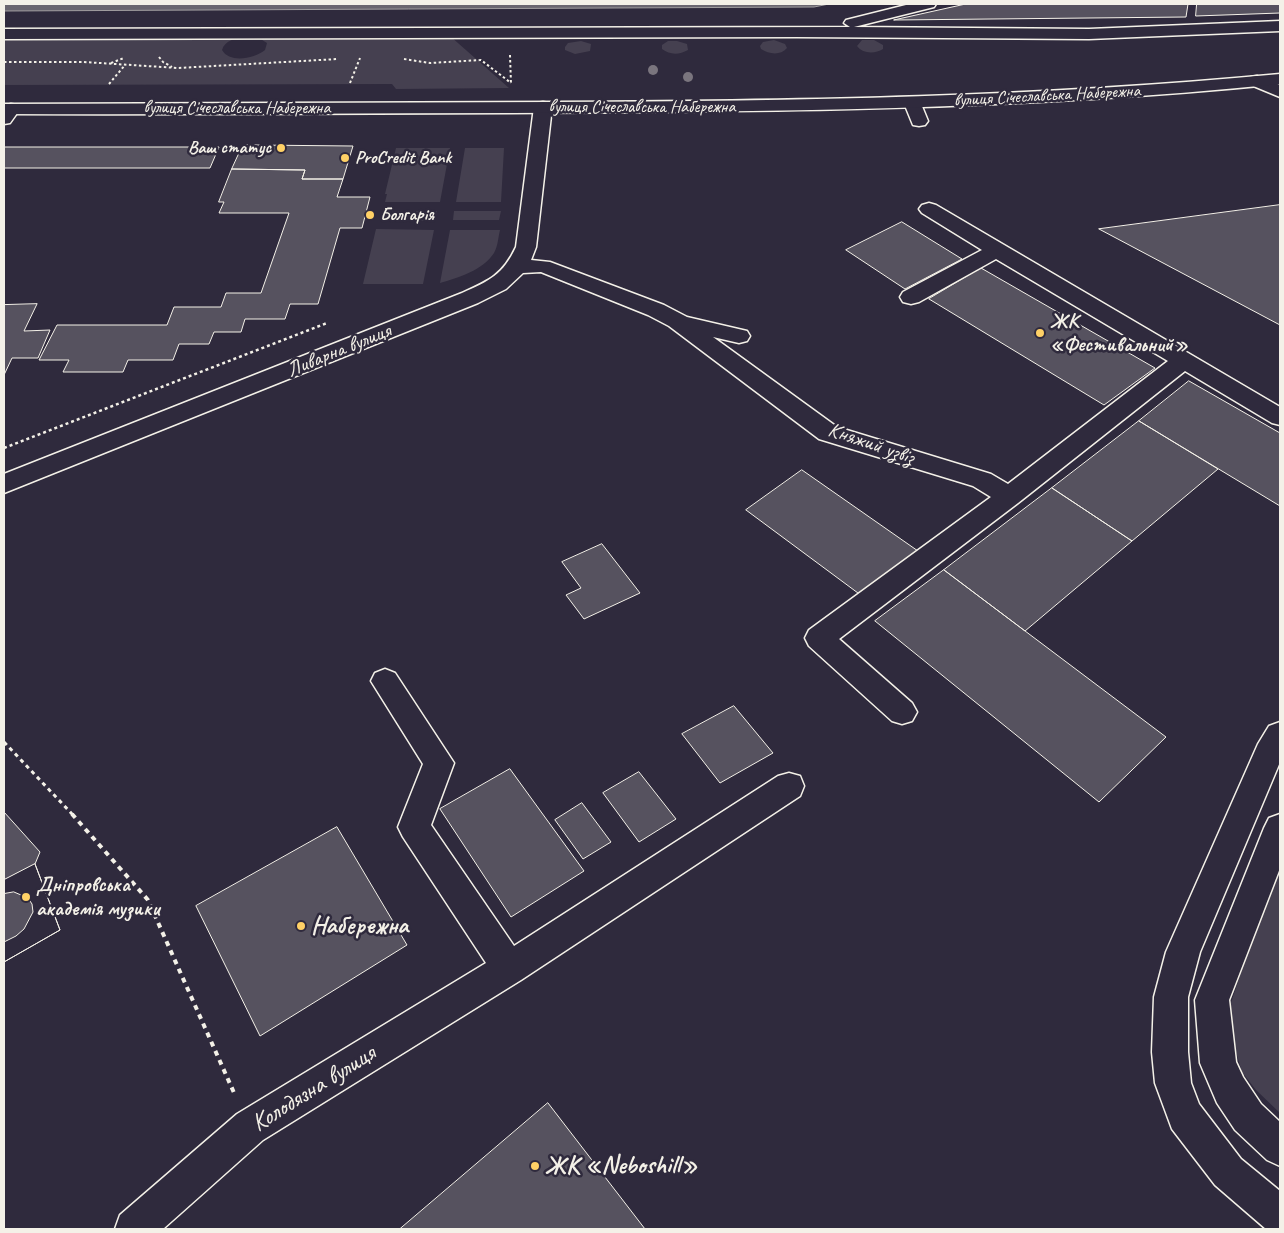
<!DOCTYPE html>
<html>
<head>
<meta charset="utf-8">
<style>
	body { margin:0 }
	#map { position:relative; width:1284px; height:1233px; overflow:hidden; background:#2f2a3d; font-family:Caveat,sans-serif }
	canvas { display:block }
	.frame { position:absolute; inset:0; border:5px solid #f4f1e8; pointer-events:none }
</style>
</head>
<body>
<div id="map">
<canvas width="1284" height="1233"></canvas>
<div class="frame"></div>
</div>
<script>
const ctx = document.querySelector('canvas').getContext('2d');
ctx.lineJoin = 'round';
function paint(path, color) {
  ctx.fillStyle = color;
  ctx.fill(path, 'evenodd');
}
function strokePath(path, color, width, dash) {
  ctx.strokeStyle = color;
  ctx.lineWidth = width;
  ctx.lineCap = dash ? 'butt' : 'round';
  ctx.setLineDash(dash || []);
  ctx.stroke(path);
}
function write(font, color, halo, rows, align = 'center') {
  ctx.font = font + ' Caveat,sans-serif';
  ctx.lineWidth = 5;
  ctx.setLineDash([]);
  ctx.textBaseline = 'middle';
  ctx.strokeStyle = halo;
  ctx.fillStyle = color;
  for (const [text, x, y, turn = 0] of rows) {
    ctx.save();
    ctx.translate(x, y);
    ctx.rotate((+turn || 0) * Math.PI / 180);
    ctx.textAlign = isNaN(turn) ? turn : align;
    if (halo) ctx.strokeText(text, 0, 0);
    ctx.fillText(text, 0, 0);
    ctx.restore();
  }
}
const green = new Path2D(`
	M 450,36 L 509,88 L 396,89 L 392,84 L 4,85 L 4,38 L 245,37 C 236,38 225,40 222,50 C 230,64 255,58 265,50 L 267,43 L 259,38 Z
	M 774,40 L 785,44 L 787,48 C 780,56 769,54 761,49 L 760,46 L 763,42 Z
	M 862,40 L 874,40 L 883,45 L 883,49 C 875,54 863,54 857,46 Z
	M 581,41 L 591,44 L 590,51 L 575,54 L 565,50 L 565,47 L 568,43 Z
	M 677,41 L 687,44 L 688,50 C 679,55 670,55 662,49 L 662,45 L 668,41 Z
	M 396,148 L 450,148 L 440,202 L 385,202 L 387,194 L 385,194 Z
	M 465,148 L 504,148 L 501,202 L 456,202 Z
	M 392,211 L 437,211 L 435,221 L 390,220 Z
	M 454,211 L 501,211 L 499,220 L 453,220 Z
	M 376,229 L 434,230 L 423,284 L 363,284 Z
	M 450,230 L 500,230 C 498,238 498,246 494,253 C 483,270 458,278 440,283 Z
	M 1280,869 L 1280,1113 L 1256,1090 L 1242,1072 L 1230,1032 L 1228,1012 L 1261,912 Z`);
const water = new Path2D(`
	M 4,4 L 829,4 L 814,7 L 4,11 Z`);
const building = new Path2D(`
	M 966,4 L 1188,4 L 1186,17 L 894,20 Z
	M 1197,4 L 1280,4 L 1280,13 L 1196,16 Z
	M 243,145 L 254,145 L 353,146 L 343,179 L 302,179 L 305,170 L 232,169 Z
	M 4,147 L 219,147 L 210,168 L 4,168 Z
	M 232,169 L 305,170 L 302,179 L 343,179 L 337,197 L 370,197 L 362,228 L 340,228 L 318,304 L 290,304 L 285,319 L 245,319 L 241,332 L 214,332 L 209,344 L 179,344 L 173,360 L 128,360 L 123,372 L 63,372 L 69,360 L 39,360 L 57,325 L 167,325 L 174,307 L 221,307 L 226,293 L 261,293 L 289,213 L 219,213 L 224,202 L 219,202 Z
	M 1280,205 L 1280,325 L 1099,229 Z
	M 902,222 L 962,259 L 905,289 L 846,250 Z
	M 981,268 L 1155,368 L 1104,405 L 929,299 Z
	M 37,304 L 24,331 L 50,330 L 38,358 L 12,358 L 4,375 L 4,305 Z
	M 1189,381 L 1280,433 L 1280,506 L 1139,421 Z
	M 1139,421 L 1218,469 L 1132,541 L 1052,488 Z
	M 802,470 L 918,551 L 862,596 L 746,510 Z
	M 1052,488 L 1132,541 L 1025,631 L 944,570 Z
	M 602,544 L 640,593 L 584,619 L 566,595 L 581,588 L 562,562 Z
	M 944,570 L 1166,737 L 1099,802 L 875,621 Z
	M 734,706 L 773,753 L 720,783 L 682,734 Z
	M 510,769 L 584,871 L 511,917 L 440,809 Z
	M 639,772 L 676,819 L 639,842 L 603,793 Z
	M 582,803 L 611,842 L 583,859 L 555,820 Z
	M 4,812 L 40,852 L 35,864 L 60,930 L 4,962 Z
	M 337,827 L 407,945 L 260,1036 L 196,906 Z
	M 35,864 L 60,930 L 4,962 L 4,880 Z
	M 14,892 L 28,898 L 32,904 L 33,912 L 24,929 L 16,936 L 4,942 L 4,894 Z
	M 548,1103 L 645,1229 L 400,1229 Z`);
const pathFar3 = new Path2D(`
	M 510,55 L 511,84
	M 159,57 L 163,62 L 172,67
	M 404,59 L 430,63 L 481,60 L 511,83
	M 4,62 L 84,62 L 178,68 L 338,59
	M 111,63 L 124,58
	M 350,83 L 360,58
	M 109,84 L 125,65`);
const pathFar2 = new Path2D(`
	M 4,448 L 327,323`);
const pathFar1 = new Path2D(`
	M 4,742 L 73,815`);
const path = new Path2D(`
	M 72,814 L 148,900 L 235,1095`);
const minor = new Path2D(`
	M 910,4 L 936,4 L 934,7 L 854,27 L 1089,29 L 1280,21 L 1280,31 L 1089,39 L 797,37 L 4,39 L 4,29 L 850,27 L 844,23 L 846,20 Z
	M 1257,76 L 1280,85 L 1280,97 L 1251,85 L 1248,81 L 1251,77 Z
	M 913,98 L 919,99 L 928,121 L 925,125 L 919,126 L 913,125 L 904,103 L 907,99 Z
	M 543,102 L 549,103 L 552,107 L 536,247 L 531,260 L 550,262 L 664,305 L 687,317 L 747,331 L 750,336 L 747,341 L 739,343 L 713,337 L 837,427 L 991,474 L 1008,484 L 1168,361 L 996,259 L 919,302 L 911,304 L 903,302 L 900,297 L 903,292 L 982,250 L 922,213 L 919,209 L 922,205 L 929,203 L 936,205 L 1280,407 L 1280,425 L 1272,423 L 1185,371 L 1018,503 L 839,639 L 912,703 L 917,712 L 912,721 L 902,724 L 892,721 L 809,646 L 805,638 L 809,630 L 991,497 L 973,486 L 819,439 L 669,326 L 648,315 L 541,272 L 523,273 L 506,289 L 478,303 L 4,493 L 4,474 L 462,293 C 489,281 503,275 516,247 L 534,107 L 537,103 Z
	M 11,104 L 17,105 L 20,109 L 10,123 L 4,124 L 4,106 Z
	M 385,669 L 395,673 L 454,763 L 431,825 L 514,946 L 778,776 L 789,773 L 800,776 L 804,786 L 800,796 L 521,980 L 263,1140 L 163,1229 L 115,1229 L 120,1215 L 237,1114 L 486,963 L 403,837 L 398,827 L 423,764 L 371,681 L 375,673 Z
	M 1280,722 L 1280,762 L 1200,952 L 1188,997 L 1188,1052 L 1191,1083 L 1199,1104 L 1241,1159 L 1280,1191 L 1280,1229 L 1266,1229 L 1215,1185 L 1172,1129 L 1155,1083 L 1152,1052 L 1154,997 L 1166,952 L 1258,744 L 1269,726 Z
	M 1280,814 L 1280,868 L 1229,1000 L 1236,1062 L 1243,1077 L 1261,1104 L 1280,1122 L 1280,1166 L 1267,1160 L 1235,1130 L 1217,1103 L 1200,1063 L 1195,1000 L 1264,828 L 1269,818 Z`);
const major = new Path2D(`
	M 1280,74 L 1280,84 C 1024,110 768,112 511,113 C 342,113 173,115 4,114 L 4,104 C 188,103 372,103 556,102 C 798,101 1039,97 1280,74 Z`);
const trees = [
	[653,70],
	[688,77]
];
const markers = [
	[281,148,5,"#ffd166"],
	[345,158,5,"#ffd166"],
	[370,215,5,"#ffd166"],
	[1040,333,5,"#ffd166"],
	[26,897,5,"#ffd166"],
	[301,926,5,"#ffd166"],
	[535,1166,5,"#ffd166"]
];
const farStreetnames = [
	["вулиця Січеславська Набережна",1047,96,-3],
	["вулиця Січеславська Набережна",642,107],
	["вулиця Січеславська Набережна",237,108]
];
const farPoinames = [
	["Ваш статус",271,148,"right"],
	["ProCredit Bank",355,158],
	["Болгарія",380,215]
];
const poiNames = [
	["ЖК",1050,321],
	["«Фестивальний»",1050,345],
	["Дніпровська",36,885],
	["академія музики",36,909]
];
const streetNames = [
	["Ливарна вулиця",339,351,-22],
	["Княжий узвіз",871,444,19]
];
const nearPoinames = [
	["Набережна",311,926],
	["ЖК «Neboshill»",545,1166]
];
const nearStreetnames = [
	["Колодязна вулиця",314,1089,-32]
];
paint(green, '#454050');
paint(water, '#6a6670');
strokePath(water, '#a19ea0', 1);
paint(building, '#56525f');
strokePath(building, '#f4f1e8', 1);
strokePath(minor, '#f4f1e8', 3);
strokePath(major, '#f4f1e8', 3);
strokePath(pathFar3, '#f4f1e8', 2, [2.5, 2.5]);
strokePath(pathFar2, '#f4f1e8', 2.5, [3, 3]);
strokePath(pathFar1, '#f4f1e8', 3, [4, 4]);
strokePath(path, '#f4f1e8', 4, [5, 5]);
paint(minor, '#2f2a3d');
paint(major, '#2f2a3d');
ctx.fillStyle = '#7a757e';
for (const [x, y] of trees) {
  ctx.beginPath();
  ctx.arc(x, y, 5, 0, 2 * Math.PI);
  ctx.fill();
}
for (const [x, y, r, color] of markers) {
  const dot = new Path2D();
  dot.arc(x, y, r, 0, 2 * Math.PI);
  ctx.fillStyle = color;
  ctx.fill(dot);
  strokePath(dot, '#2f2a3d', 2);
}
write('18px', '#f4f1e8', '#2f2a3d', farStreetnames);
write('bold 18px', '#f4f1e8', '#2f2a3d', farPoinames, 'left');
write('bold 21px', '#f4f1e8', '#2f2a3d', poiNames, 'left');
write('21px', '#f4f1e8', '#2f2a3d', streetNames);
write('bold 25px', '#f4f1e8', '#2f2a3d', nearPoinames, 'left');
write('25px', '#f4f1e8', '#2f2a3d', nearStreetnames);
</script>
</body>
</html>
